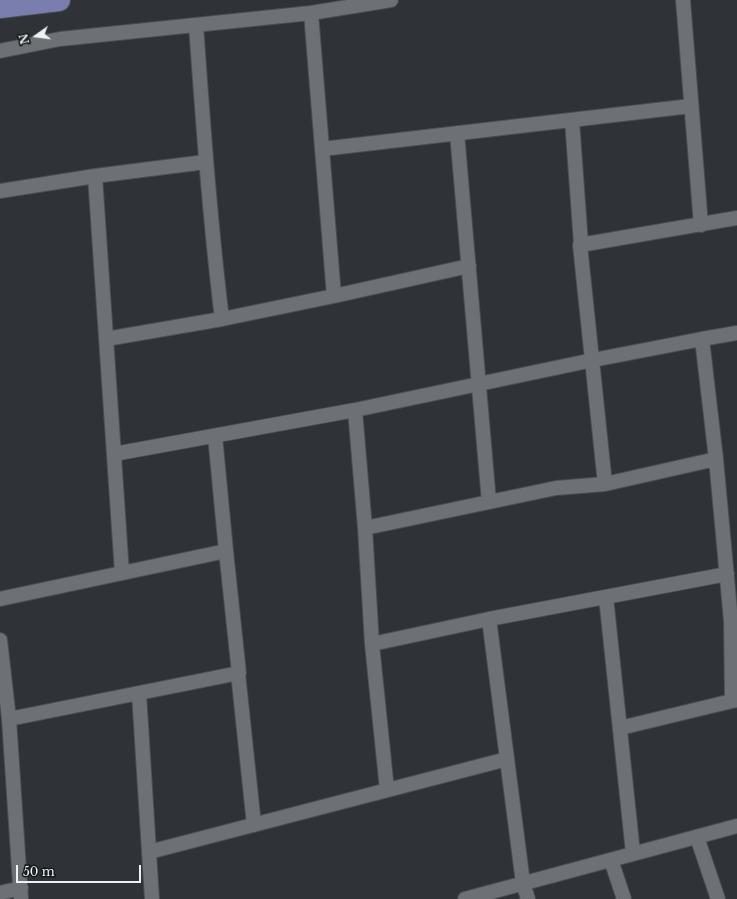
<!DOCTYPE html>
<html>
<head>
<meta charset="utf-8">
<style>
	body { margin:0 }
	#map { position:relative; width:737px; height:899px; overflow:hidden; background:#2f3237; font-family:"Libre Baskerville",serif }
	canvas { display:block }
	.north { position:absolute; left:16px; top:16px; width:40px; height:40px; -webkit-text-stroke:3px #181a1c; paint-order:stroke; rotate:256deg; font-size:11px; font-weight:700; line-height:16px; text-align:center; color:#eff2f4 }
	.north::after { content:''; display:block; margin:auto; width:14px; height:18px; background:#eff2f4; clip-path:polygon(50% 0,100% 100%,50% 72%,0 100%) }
	.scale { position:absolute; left:16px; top:865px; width:125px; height:18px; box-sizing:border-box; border:2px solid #eff2f4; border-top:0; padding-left:5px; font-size:12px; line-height:14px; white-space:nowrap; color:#eff2f4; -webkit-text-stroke:3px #181a1c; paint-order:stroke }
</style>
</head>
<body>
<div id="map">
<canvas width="737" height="899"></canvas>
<div class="north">N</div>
<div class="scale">50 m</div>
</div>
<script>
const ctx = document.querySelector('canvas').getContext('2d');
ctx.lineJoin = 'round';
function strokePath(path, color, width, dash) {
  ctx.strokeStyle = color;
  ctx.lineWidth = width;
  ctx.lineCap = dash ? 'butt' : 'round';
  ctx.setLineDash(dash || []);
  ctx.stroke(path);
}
const street = new Path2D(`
	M 391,0 L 311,13 L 334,296 L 469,266
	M 683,0 L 701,225
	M 196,25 C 203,123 210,221 222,319 L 334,296
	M 0,51 L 60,39 L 311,13
	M 572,120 L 581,244
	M 457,133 L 489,502
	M 322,149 L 691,106
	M 95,176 L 122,573
	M 0,191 L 95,176 L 205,162
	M 737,333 L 702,339 L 716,459 L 731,621 L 732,701 L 737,700
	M 106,339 L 222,319
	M 215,436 L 226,551
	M 114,454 L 355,410
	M 716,459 L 605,484 L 580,245 L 737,218
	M 365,528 L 556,488 L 605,484
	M 606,597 L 633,853
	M 0,599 L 226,551 L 239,673 L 9,719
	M 489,619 L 727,574
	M 0,640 L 9,719 L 21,899
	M 372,644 L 489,619 L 523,883 L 528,899
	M 238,673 L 254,825
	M 139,693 L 152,899
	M 620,728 L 732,701
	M 387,790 L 372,644 L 365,528 L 355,410 L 593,360 L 702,339
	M 697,837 L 718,899
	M 149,852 L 507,759
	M 611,860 L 624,899
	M 0,893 L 21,888
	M 465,899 L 737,826`);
const primary = new Path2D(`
	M 0,7 L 59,0`);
strokePath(street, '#4b4e51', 16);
strokePath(primary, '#4b4e51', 24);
strokePath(street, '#6d7176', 14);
strokePath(primary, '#7a7eaf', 22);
</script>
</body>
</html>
